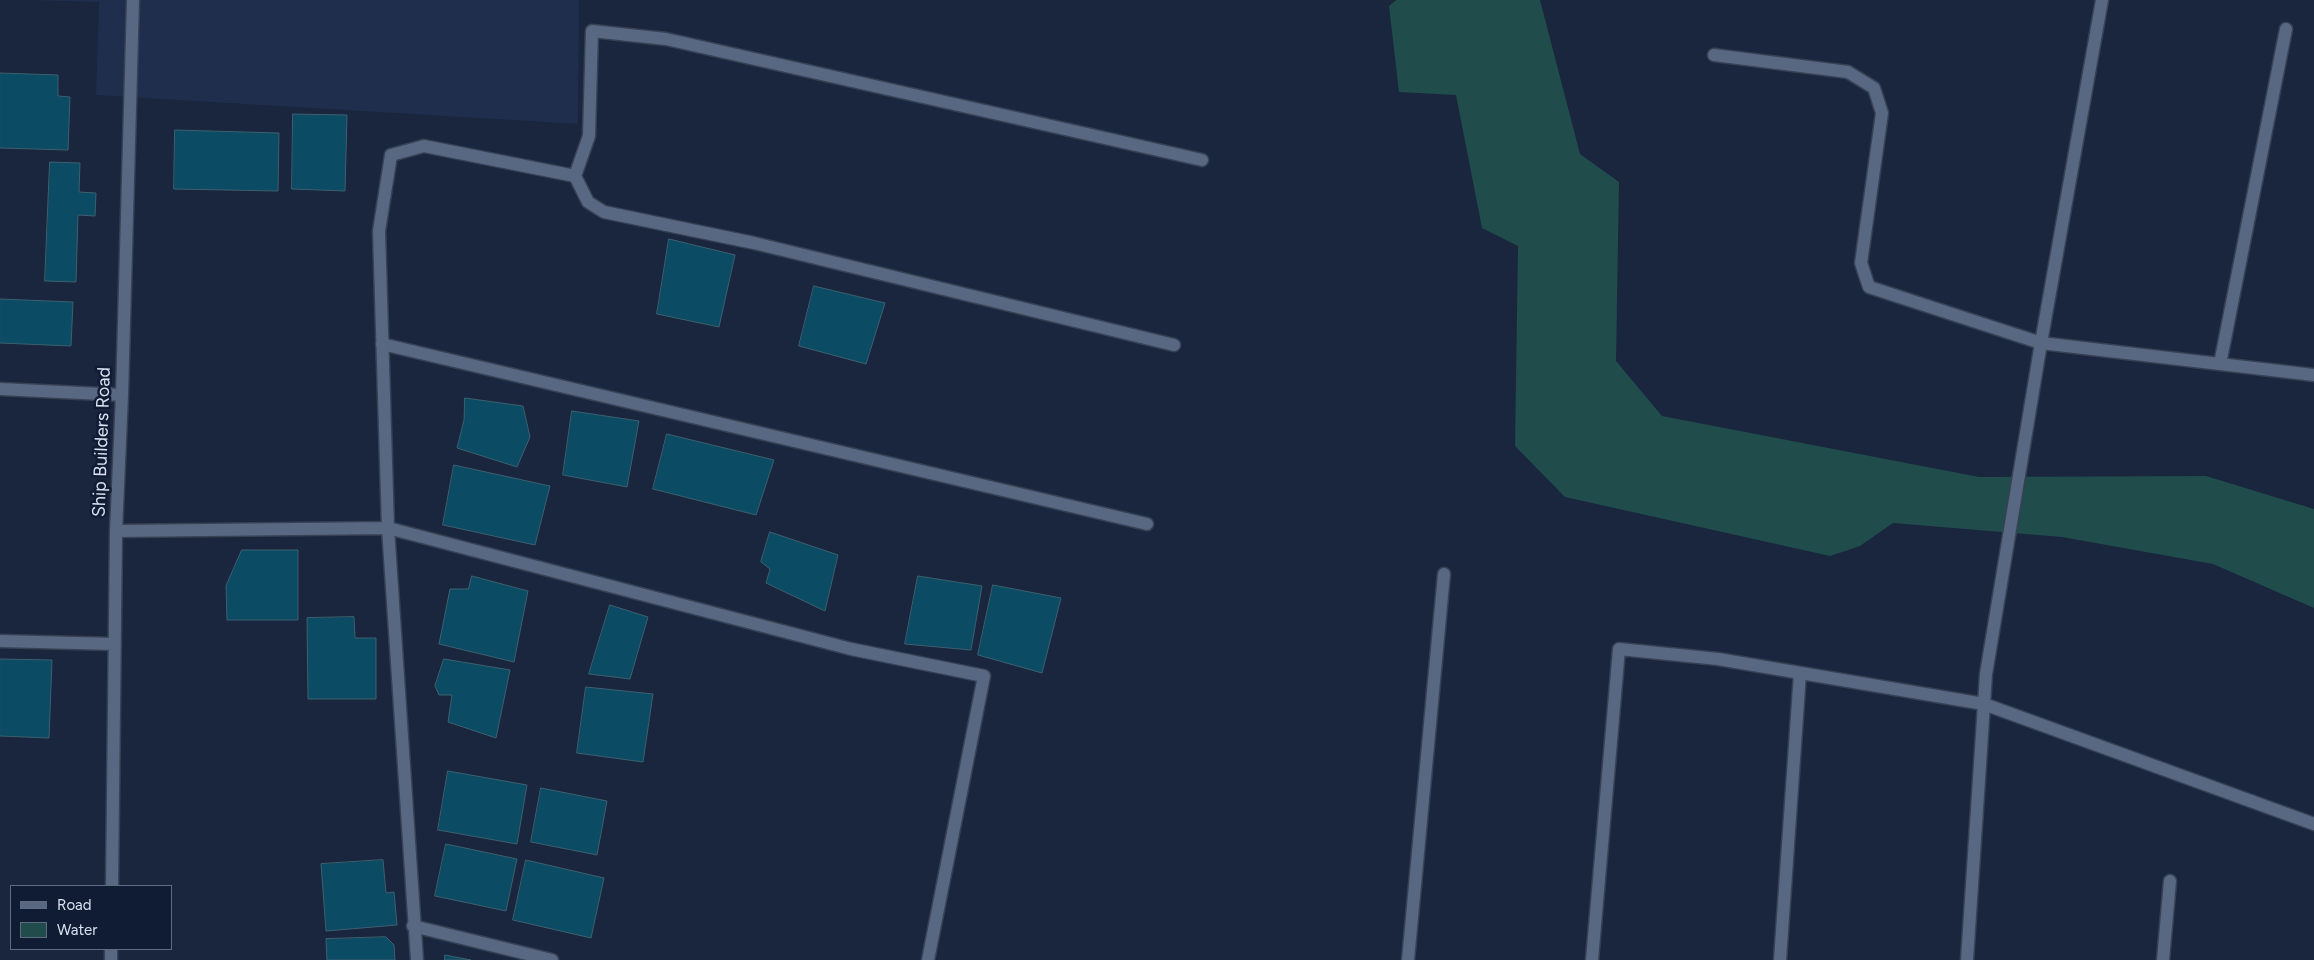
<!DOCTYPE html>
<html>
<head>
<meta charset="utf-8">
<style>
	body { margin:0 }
	#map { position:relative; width:2314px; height:960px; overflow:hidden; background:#19263d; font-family:Figtree,sans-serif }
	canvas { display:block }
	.legend { position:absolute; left:10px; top:885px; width:162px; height:65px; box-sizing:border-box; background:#101c33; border:1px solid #606b7f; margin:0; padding:6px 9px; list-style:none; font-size:15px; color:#d8e1f1 }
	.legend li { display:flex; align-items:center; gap:10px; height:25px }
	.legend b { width:25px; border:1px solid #606b7f }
</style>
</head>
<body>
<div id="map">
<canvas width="2314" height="960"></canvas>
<ul class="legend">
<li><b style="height:6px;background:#586782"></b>Road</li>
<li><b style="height:14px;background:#204c4c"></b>Water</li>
</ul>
</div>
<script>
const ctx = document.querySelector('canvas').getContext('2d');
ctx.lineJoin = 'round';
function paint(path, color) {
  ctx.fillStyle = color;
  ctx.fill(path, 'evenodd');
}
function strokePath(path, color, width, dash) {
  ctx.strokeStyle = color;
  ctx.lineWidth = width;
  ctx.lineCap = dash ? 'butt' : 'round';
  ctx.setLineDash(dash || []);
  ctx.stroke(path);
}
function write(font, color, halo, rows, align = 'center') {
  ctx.font = font + ' Figtree,sans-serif';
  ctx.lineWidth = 5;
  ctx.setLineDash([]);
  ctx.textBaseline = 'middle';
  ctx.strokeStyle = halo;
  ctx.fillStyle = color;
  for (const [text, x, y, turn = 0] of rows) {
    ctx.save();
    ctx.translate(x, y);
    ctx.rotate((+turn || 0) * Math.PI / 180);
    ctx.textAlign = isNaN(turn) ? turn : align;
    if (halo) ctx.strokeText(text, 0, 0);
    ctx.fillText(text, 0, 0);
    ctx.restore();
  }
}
const built = new Path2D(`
	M 23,0 L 579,0 L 578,124 L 96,95 L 99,2 Z`);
const water = new Path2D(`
	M 1396,0 L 1540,0 L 1580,154 L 1619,182 L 1616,361 L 1662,416 L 1979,477 L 2206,476 L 2314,509 L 2314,608 L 2213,564 L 2062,537 L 1893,523 L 1860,546 L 1830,556 L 1565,497 L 1515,446 L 1518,246 L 1482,228 L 1456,95 L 1399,92 L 1389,6 Z`);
const building = new Path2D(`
	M 0,73 L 58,75 L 58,96 L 70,97 L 68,150 L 0,148 Z
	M 293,114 L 347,115 L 345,191 L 292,189 Z
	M 175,130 L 279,133 L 278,191 L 174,189 Z
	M 50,162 L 80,163 L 79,192 L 96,193 L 95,216 L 78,215 L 76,282 L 45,281 Z
	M 669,239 L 735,255 L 719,327 L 657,314 Z
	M 814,286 L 885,303 L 866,364 L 799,346 Z
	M 0,299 L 73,302 L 71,346 L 0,343 Z
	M 465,398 L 523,406 L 530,437 L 517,467 L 457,448 L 464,420 Z
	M 572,411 L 639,421 L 627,487 L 563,475 Z
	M 667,434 L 774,460 L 756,515 L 653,489 Z
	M 454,465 L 550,486 L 535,545 L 443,525 Z
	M 770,532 L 838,555 L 825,611 L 766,583 L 770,569 L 761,562 Z
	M 242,550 L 298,550 L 298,620 L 227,620 L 226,586 Z
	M 472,576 L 528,591 L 514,662 L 439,644 L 450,589 L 468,589 Z
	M 918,576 L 982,586 L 971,650 L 905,644 Z
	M 993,585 L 1061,598 L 1042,673 L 978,655 Z
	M 610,605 L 648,617 L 630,679 L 589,674 Z
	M 354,617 L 355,638 L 376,638 L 376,699 L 308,699 L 307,618 Z
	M 0,659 L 52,660 L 49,738 L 0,736 Z
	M 444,659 L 510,670 L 496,738 L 448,722 L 452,695 L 439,695 L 435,686 Z
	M 586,687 L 653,694 L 643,762 L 577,753 Z
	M 448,771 L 527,785 L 517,844 L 438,830 Z
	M 541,788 L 607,801 L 597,855 L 531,842 Z
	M 446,844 L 517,859 L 506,911 L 435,896 Z
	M 383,860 L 386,893 L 394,892 L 397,925 L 326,931 L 321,864 Z
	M 526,860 L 604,878 L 591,938 L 513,920 Z
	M 386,937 L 394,945 L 395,960 L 327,960 L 326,939 Z
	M 445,955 L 471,960 L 445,960 Z`);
const lane = new Path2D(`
	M 1714,55 L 1848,72 L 1874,88 L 1882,113 L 1861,263 L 1869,287 L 2041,343 L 2314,375
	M 2041,343 L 2102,0
	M 382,344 L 1147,524
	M 1174,345 L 754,243 L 604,212 L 588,202 L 575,176 L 589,136 L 592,31 L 666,39 L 1202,160
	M 2220,364 L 2286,29
	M 0,389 L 122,395
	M 388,528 L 851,649 L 984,676 L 928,960
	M 413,926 L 552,960
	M 1408,960 L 1444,574
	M 1592,960 L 1619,649 L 1718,659 L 1984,704 L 2314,824
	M 1780,960 L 1800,673
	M 2163,960 L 2170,881`);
const street = new Path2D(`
	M 116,531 L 388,528
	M 0,641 L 114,644
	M 112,886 L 116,531 L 122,395 L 133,0
	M 111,960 L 111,949
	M 417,960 L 388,528 L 379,231 L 391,155 L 424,146 L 575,176
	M 1967,960 L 1986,674 L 2041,343`);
const streetNames = [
	["Ship Builders Road",102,442,-88]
];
paint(built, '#1e2e4c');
paint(water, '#204c4c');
paint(building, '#0b4b63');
strokePath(building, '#3e6070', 1);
strokePath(lane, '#374154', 15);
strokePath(street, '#374154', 15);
strokePath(lane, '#586782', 12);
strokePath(street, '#586782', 12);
write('18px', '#d8e1f1', '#101c33', streetNames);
</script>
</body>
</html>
